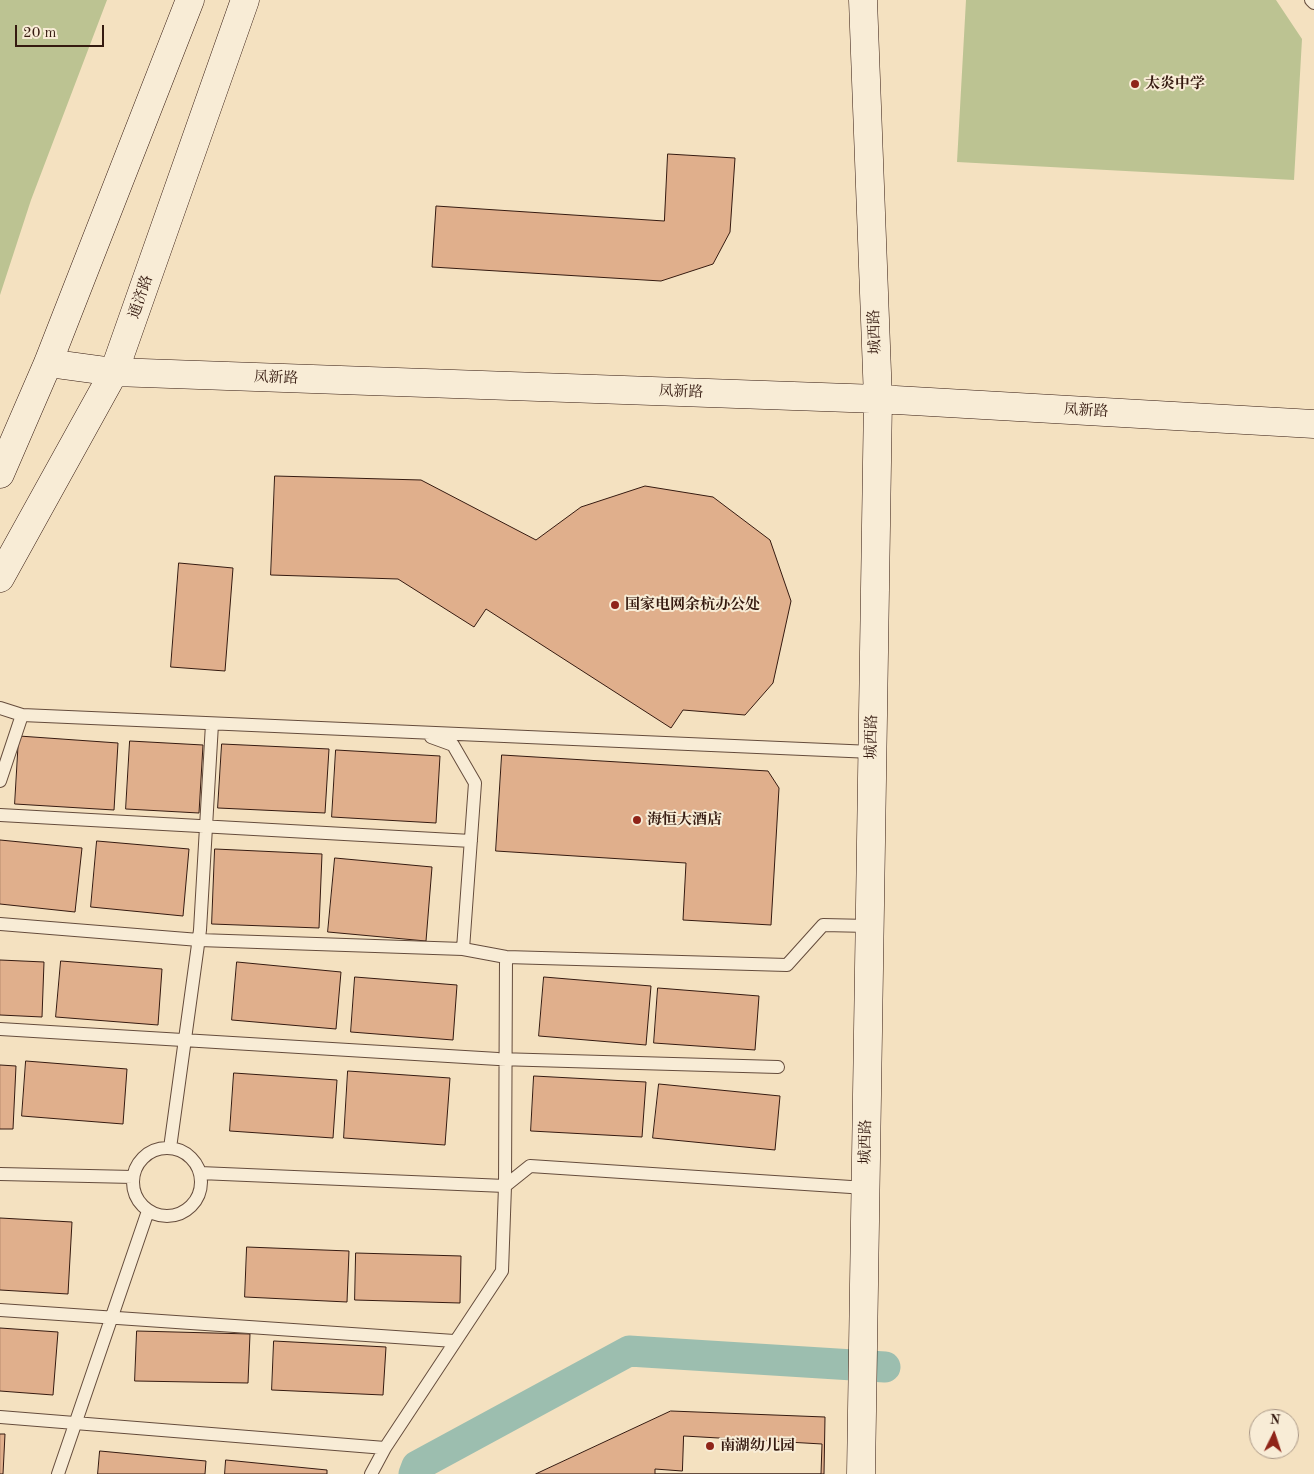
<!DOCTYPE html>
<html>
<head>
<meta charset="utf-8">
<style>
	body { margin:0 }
	#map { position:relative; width:1314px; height:1474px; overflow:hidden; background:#f4e1c0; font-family:"Old Standard TT",serif }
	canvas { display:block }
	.north { position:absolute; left:1249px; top:1409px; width:50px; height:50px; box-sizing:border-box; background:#f8ecd6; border:1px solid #aa9887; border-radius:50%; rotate:4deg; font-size:14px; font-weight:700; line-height:20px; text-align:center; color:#351a10 }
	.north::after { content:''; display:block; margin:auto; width:18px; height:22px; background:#8f2418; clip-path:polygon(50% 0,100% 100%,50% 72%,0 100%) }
	.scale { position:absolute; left:15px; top:25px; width:89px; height:22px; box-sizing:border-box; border:2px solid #351a10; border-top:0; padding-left:6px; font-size:15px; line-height:18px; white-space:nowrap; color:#351a10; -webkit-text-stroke:4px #f8ecd6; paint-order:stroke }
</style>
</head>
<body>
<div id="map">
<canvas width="1314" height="1474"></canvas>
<div class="north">N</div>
<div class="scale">20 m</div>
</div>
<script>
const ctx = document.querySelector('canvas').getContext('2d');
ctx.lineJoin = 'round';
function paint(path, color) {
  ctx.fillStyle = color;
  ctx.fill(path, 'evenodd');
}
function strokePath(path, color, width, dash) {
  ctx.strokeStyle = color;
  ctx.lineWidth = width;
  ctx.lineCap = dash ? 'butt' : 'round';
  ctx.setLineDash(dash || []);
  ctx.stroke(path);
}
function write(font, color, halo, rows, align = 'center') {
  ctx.font = font + ' "Old Standard TT","Noto Serif SC",serif';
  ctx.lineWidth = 4;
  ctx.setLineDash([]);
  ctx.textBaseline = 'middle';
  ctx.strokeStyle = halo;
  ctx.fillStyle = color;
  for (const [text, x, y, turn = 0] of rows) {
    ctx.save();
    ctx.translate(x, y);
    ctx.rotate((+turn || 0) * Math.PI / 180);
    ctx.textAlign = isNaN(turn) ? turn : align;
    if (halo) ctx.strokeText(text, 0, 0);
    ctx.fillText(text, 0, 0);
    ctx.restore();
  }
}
const green = new Path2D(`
	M 0,0 L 107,0 L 31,200 L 0,295 Z
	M 966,0 L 1276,0 L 1302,39 L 1294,180 L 957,162 Z`);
const canal = new Path2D(`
	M 414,1474 L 417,1466 L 629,1351 L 885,1367`);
const building = new Path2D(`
	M 668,154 L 735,158 L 730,232 L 713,264 L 661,281 L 432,267 L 436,206 L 664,221 Z
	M 275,476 L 421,480 L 536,540 L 581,507 L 645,486 L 713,497 L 770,540 L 791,601 L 773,683 L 745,715 L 683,710 L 671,728 L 486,609 L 474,627 L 398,579 L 271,575 Z
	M 179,563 L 233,568 L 225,671 L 171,667 Z
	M 19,736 L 118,743 L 114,810 L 15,804 Z
	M 130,741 L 203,745 L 199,813 L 126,809 Z
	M 222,744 L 329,749 L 325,813 L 218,808 Z
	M 336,750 L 440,756 L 436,823 L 332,817 Z
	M 502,755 L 768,771 L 779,788 L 771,925 L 683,920 L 686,863 L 496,851 Z
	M 0,840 L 82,848 L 75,912 L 0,904 Z
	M 97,841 L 189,849 L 183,916 L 91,907 Z
	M 215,849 L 322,854 L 319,928 L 212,924 Z
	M 335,858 L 432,867 L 426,941 L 328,932 Z
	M 0,960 L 44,962 L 42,1017 L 0,1015 Z
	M 61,961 L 162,969 L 158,1025 L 56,1017 Z
	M 237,962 L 341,972 L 336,1029 L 232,1020 Z
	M 355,977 L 457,985 L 453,1040 L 351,1032 Z
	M 544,977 L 651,986 L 646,1045 L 539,1036 Z
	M 658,988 L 759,996 L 755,1050 L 654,1043 Z
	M 26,1061 L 127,1069 L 123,1124 L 22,1116 Z
	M 0,1065 L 16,1066 L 13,1129 L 0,1129 Z
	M 348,1071 L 450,1078 L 445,1145 L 344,1138 Z
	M 234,1073 L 337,1080 L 333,1138 L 230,1131 Z
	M 534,1076 L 646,1082 L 642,1137 L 531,1131 Z
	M 659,1084 L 780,1096 L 775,1150 L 653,1138 Z
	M 0,1218 L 72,1222 L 68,1294 L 0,1290 Z
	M 247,1247 L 349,1251 L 347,1302 L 245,1297 Z
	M 356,1253 L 461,1256 L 460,1303 L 355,1300 Z
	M 0,1328 L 58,1332 L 53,1395 L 0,1391 Z
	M 137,1331 L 250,1334 L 248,1383 L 135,1381 Z
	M 274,1341 L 386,1347 L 383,1395 L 272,1390 Z
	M 671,1411 L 825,1417 L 824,1474 L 536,1474 Z
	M 0,1434 L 5,1434 L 3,1474 L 0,1474 Z
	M 684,1436 L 822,1444 L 821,1474 L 655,1474 L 655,1469 L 682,1471 Z
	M 100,1451 L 206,1461 L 205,1474 L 98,1474 Z
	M 226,1460 L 327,1470 L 327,1474 L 225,1474 Z`);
const lane = new Path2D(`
	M 1311,0 L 1314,3
	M 0,708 L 22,715 L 872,752
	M 431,737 L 453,745 L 475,783 L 463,949
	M 0,781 L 22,715
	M 0,815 L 471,841
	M 0,924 L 199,940 L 463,949 L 506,957 L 787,965 L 823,925 L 869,926
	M 0,1029 L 498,1059 L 778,1067
	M133 1182a34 34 0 1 1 68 0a34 34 0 1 1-68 0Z
	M 170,1148 L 200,930 L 212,724
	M 200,1173 L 505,1186 L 530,1166 L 866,1188
	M 0,1174 L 133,1177
	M 0,1310 L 454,1341
	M 0,1417 L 385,1448
	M 58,1474 L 148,1211
	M 371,1474 L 385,1448 L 502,1271 L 505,1186 L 506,957`);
const secondary = new Path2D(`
	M 48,363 L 114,372 L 878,399 L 1314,424
	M 0,474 L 48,363 L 190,0
	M 0,578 L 114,372 L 245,0
	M 861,1474 L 878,399 L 863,0`);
const markers = [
	[1135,84,5,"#8f2418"],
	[615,605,5,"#8f2418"],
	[637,820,5,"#8f2418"],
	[710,1446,5,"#8f2418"]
];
const poiNames = [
	["太炎中学",1145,84],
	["国家电网余杭办公处",625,605],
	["海恒大酒店",647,820],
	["南湖幼儿园",720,1446]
];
const streetNames = [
	["通济路",141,297,-71],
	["城西路",875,332,-92],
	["凤新路",276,378,2],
	["凤新路",681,392,2],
	["凤新路",1086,411,3],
	["城西路",872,737,-89],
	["城西路",866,1142,-89]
];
paint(green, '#bcc392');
strokePath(canal, '#9cbeaf', 31);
paint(building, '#e0af8c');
strokePath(building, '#351a10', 1);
strokePath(lane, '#654c3c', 14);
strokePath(secondary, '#351a10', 29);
strokePath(lane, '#f8ecd6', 12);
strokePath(secondary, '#f8ecd6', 28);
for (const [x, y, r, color] of markers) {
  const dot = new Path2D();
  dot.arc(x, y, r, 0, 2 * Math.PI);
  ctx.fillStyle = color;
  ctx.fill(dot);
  strokePath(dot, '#f8ecd6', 2);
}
write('bold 15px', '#351a10', '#f8ecd6', poiNames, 'left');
write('15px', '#351a10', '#f8ecd6', streetNames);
</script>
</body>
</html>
